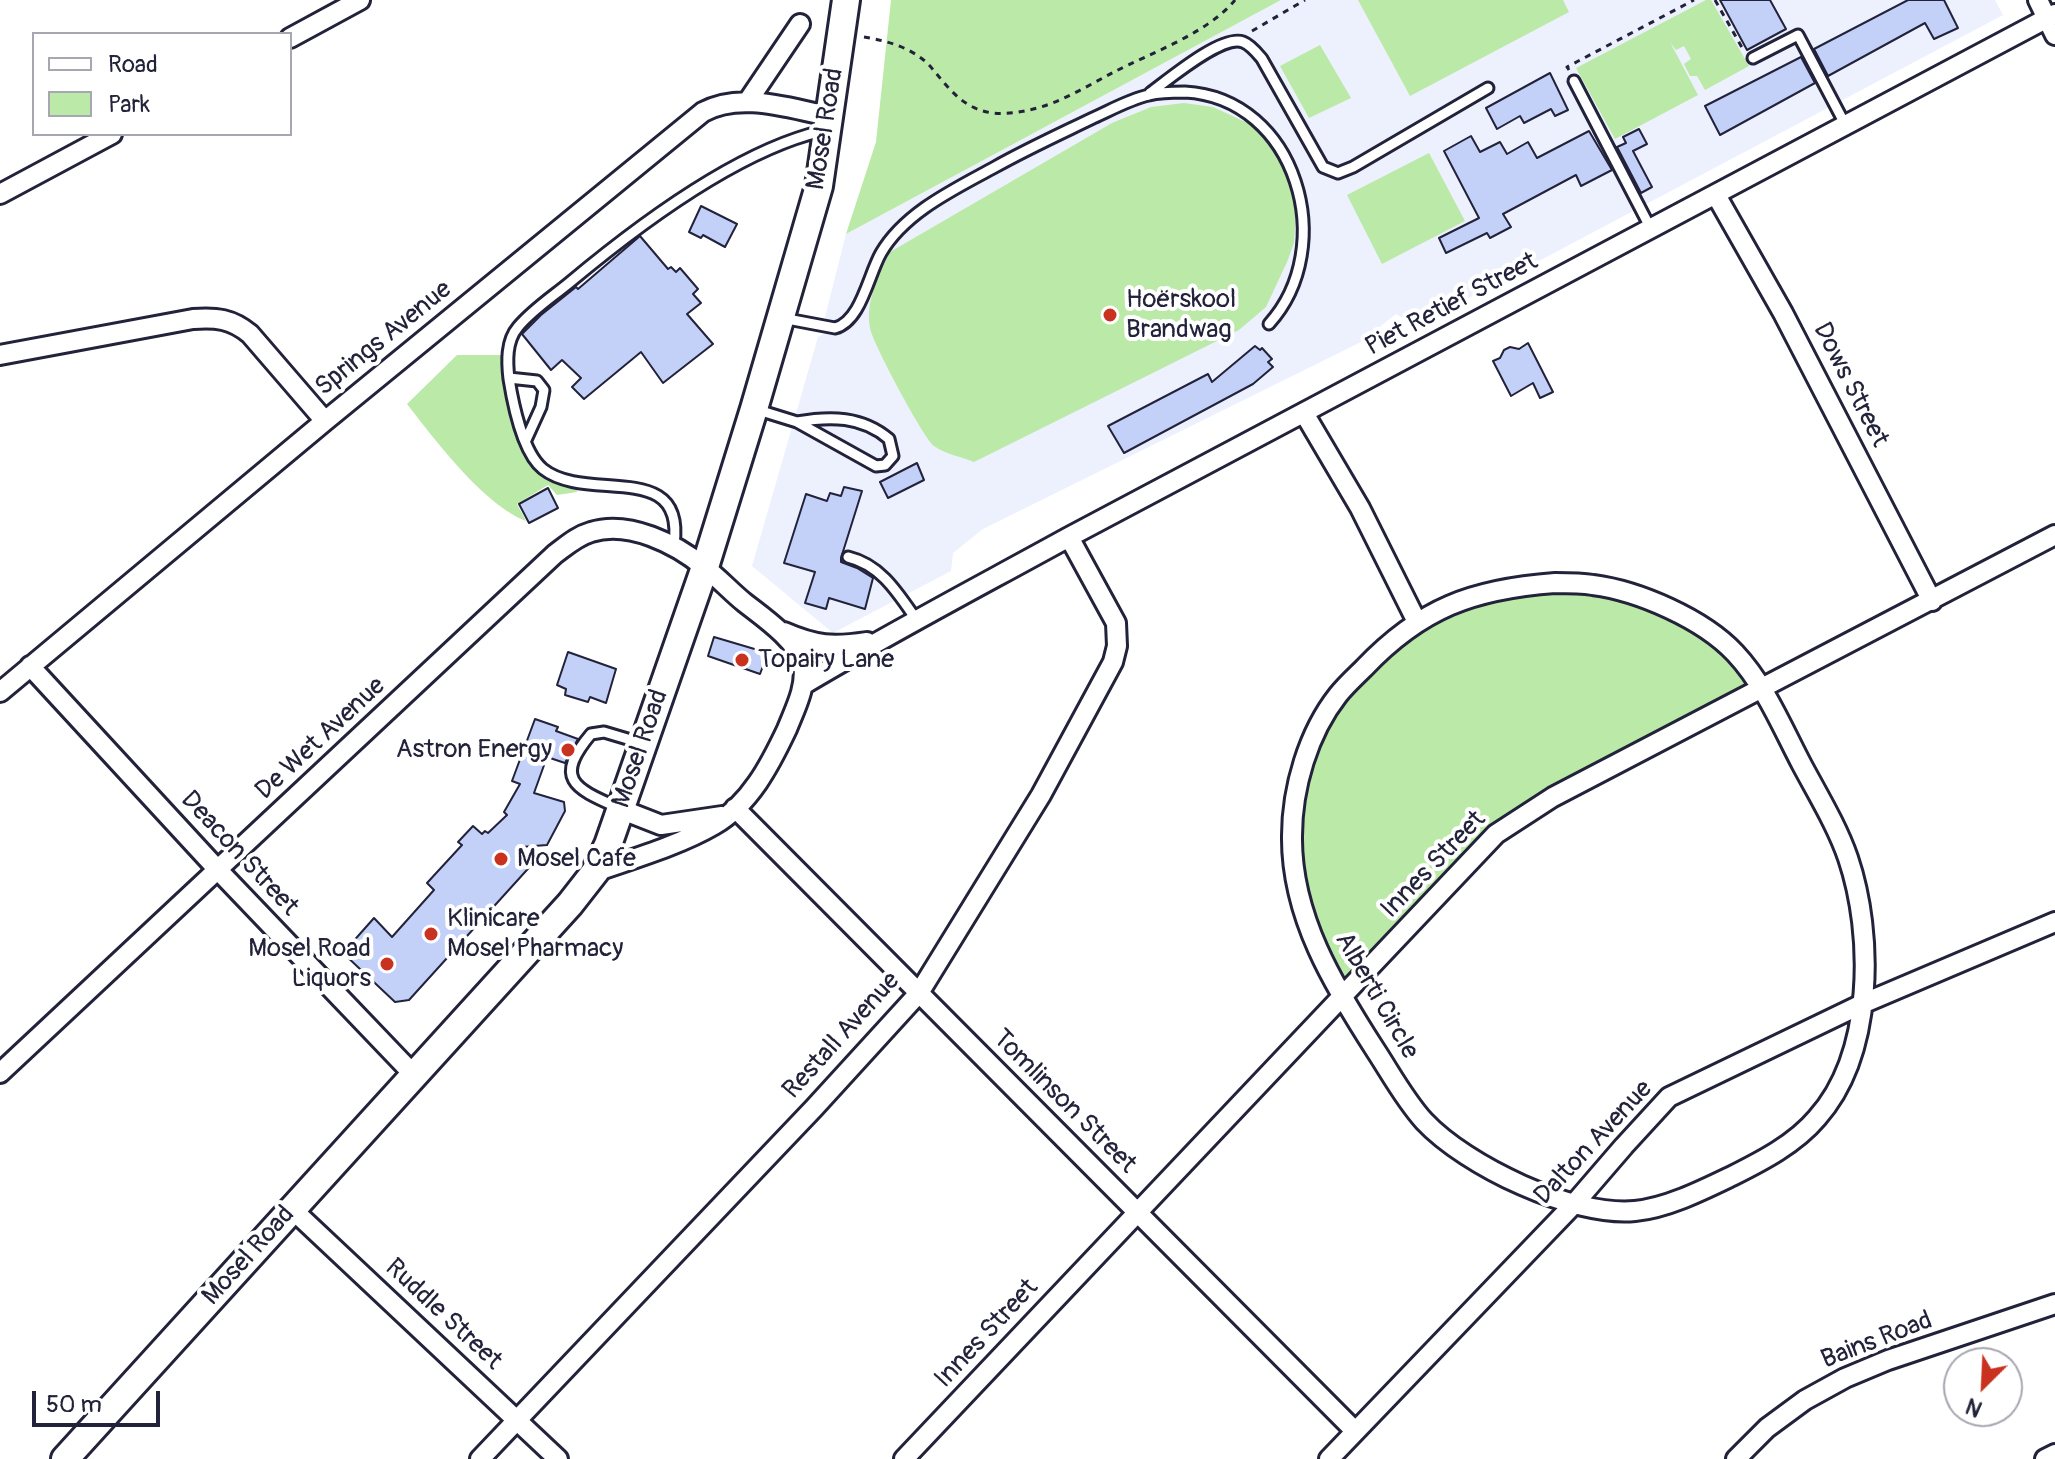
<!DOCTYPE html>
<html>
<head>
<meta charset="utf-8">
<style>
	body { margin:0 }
	#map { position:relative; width:2055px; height:1459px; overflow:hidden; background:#fff; font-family:Pangolin,sans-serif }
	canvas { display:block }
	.legend { position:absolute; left:32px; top:32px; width:260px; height:104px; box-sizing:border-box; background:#fff; border:2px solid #a7a7b1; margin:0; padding:10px 14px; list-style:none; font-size:24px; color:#22223b }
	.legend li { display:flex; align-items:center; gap:16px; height:40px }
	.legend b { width:40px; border:2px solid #a7a7b1 }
	.north { position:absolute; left:1943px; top:1347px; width:80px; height:80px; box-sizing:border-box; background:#fff; border:2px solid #a7a7b1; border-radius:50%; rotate:204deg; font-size:22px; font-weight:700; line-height:32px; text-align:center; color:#22223b }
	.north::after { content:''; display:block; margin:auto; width:28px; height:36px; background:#c8321e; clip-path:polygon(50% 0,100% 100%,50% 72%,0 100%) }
	.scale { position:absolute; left:32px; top:1391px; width:128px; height:36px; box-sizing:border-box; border:4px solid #22223b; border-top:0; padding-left:10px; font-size:24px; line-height:28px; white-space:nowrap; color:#22223b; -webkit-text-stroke:6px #fff; paint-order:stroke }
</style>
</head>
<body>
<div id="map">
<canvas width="2055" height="1459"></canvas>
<ul class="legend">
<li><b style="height:10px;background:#fff"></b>Road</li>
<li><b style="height:22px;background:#bbe9a7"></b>Park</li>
</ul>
<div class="north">N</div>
<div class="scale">50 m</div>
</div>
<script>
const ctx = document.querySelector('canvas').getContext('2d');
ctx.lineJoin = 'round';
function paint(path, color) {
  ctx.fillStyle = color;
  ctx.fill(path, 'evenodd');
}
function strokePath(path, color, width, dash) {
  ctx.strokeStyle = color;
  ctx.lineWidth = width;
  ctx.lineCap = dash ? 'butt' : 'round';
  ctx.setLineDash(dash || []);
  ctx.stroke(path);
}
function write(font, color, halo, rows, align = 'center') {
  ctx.font = font + ' Pangolin,sans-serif';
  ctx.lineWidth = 8;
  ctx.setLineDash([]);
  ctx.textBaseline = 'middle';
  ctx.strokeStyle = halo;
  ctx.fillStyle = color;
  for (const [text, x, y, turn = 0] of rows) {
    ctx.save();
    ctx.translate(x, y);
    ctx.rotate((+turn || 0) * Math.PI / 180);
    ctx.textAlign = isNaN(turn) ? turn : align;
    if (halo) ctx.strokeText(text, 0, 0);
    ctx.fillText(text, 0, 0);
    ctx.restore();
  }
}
const built = new Path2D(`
	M 1281,0 L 1995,0 L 2003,15 L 1420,324 L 1410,322 L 1396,314 L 1373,332 L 1362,336 L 1361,342 L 983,529 L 953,553 L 951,571 L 833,633 L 752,566 L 818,337 L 825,333 L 828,323 L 825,317 L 846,234 Z`);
const green = new Path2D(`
	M 891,0 L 1281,0 L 846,234 L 876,142 Z
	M 1358,0 L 1563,0 L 1569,12 L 1410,96 Z
	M 1706,0 L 1711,0 L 1749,66 L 1705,90 L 1697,76 L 1690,76 L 1684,64 L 1691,59 L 1684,46 L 1676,50 L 1670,42 L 1698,95 L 1615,139 L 1576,68 Z
	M 1320,45 L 1351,98 L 1309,118 L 1280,66 Z
	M 1184,103 L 1213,107 L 1252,125 L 1278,156 L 1297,196 L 1294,243 L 1287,262 L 1266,307 L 1239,330 L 974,462 C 962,457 945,454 934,446 C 924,439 872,342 870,328 C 865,301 879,275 890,252 L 1112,123 L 1151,107 Z
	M 1429,153 L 1465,221 L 1382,264 L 1347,195 Z
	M 457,355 L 503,355 C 503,394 509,445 541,472 C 550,479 565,482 576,486 L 577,492 L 557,495 L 548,485 L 517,504 L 526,521 C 484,505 435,440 407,404 Z
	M 1615,588 L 1737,648 L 1771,681 L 1514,813 L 1342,993 L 1312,922 L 1294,836 L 1299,755 L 1337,696 L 1454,597 Z`);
const building = new Path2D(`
	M 1720,0 L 1770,0 L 1786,29 L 1747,50 Z
	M 1908,0 L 1944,0 L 1958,28 L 1934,39 L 1925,23 L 1828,76 L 1814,49 Z
	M 1801,57 L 1815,83 L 1720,135 L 1705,106 Z
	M 1550,73 L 1568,110 L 1555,116 L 1551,109 L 1524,123 L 1520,116 L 1497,129 L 1486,108 Z
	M 1639,129 L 1647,144 L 1633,151 L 1652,187 L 1641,193 L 1617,147 L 1626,143 L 1623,137 Z
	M 1589,131 L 1612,170 L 1581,186 L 1576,175 L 1503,214 L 1511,227 L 1490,238 L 1487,233 L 1446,253 L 1439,238 L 1479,218 L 1444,151 L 1471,136 L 1480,152 L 1500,142 L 1507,154 L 1528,142 L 1537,158 Z
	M 701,206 L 737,224 L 725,247 L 703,235 L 701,238 L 689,232 Z
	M 640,236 L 668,269 L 671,267 L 676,272 L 680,268 L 698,289 L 693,294 L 701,303 L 687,314 L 713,344 L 663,383 L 641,352 L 584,399 L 572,387 L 581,378 L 562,360 L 551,370 L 522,334 L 541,315 L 576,287 L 578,289 Z
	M 1528,343 L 1553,392 L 1540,398 L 1533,383 L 1511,396 L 1493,361 L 1500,358 L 1504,350 L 1510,347 L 1519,349 Z
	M 1255,346 L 1260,350 L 1262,348 L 1272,359 L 1268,362 L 1273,367 L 1253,384 L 1124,453 L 1108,426 L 1208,374 L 1212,382 Z
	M 917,463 L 924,480 L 888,498 L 880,482 Z
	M 844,487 L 862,491 L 841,558 L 841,562 L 857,568 L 873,578 L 865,609 L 829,598 L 826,609 L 805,603 L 815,572 L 784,563 L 806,494 L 827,501 L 830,493 L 841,496 Z
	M 548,488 L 558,508 L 529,523 L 519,504 Z
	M 714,637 L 768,653 L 760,674 L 708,656 Z
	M 568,652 L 616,669 L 606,703 L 590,697 L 588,702 L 565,695 L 566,689 L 557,685 Z
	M 535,719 L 558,727 L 556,731 L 578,739 L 565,763 L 547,757 L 534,793 L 564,802 L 565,811 L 547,845 L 521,847 L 535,861 L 409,1000 L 395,1002 L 343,953 L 374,918 L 392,937 L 434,890 L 427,883 L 462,845 L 458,842 L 473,826 L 482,834 L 485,831 L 488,833 L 507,815 L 504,812 L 520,784 L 512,781 Z`);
const path = new Path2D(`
	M 1715,0 L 1744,51
	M 1252,31 L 1305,0
	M 864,37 C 888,41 913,48 930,66 C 943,81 956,100 975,108 C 992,116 1011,114 1029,110 C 1059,104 1087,86 1114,72 C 1151,53 1208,33 1235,0
	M 1569,70 L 1567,67 L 1694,0`);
const lane = new Path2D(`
	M 1753,58 L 1798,35 L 1846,126
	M 1574,81 L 1651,229
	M 1150,93 C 1168,80 1222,34 1243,42 C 1251,45 1257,53 1262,59 L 1323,167 L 1338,173 L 1353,167 L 1488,88
	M 782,318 L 835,328 C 861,321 868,276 881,253 C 905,212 955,189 995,167 C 1027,149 1060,134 1093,118 C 1111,110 1130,99 1149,95 C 1160,92 1174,92 1185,92 C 1297,98 1339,247 1269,324
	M 509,378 L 537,381 L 544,390 L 541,407 L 526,440
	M 755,409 L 797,422 L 876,466 L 885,465 L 893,456 L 889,439 C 862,416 830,416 797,422
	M 674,545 C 686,458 587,504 543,469 C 523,453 513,404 509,379 C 507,362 506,341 518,327 C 532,310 552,297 569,283 C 636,227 736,151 822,131
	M 848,557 C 882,565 899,595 918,622
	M 617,807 C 573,788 554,778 591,734 L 604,732 L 641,743`);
const street = new Path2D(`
	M 2038,0 L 2055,35
	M 290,38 L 360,0
	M 748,101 L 800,24
	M 0,194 L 112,134
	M 1716,195 L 1783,313 L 1932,601
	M 0,355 L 193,319 C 216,317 232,319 250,334 L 325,421
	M 1304,413 L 1360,508 L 1417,622
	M 1555,583 C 1568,583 1581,583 1593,585 C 1639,591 1703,619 1735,653 C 1765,685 1782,727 1802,765 C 1818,795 1837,826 1848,858 C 1874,935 1874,1054 1817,1118 C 1795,1144 1762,1161 1732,1176 C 1703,1190 1667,1208 1635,1211 C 1573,1217 1466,1166 1424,1121 C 1405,1100 1391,1074 1376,1051 C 1334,986 1291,916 1292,836 C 1292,788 1308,733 1338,695 C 1346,685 1355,677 1364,668 C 1421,608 1473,589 1555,583 Z
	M 784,632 C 816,646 833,647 867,642
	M 30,666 L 218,870 L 413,1074
	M 803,685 C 890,633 980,586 1069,537 L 2055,14
	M 0,692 L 325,421 L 703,112 C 741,91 790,109 830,116
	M 735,808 L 1355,1431
	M 620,809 L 661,825 L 722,816
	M 0,1073 L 555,554 C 566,546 577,536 591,532 C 629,520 676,544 704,567 C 719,578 731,592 745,603 C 763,617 798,641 803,665 C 807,686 795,709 787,729 C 770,765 750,804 714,825 C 680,845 632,859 595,872
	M 292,1209 L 558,1459
	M 480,1459 L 814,1108 L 919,993 L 1041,795 L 1113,662 L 1117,646 L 1116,623 L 1069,537
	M 904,1459 L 1496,834 L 1553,797 L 2055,535
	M 1329,1459 L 1574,1204 L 1624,1146 L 1669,1097 L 1862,1004 L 2055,922
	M 1736,1459 L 1767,1428 L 1805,1400 L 1845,1378 L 1888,1360 L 2055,1304
	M 2045,1459 L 2055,1454`);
const secondary = new Path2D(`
	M 65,1459 L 570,904 L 595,872 L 608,845 L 705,567 L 754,409 L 819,186 L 846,0`);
const markers = [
	[1110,315,8,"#c8321e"],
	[742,660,8,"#c8321e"],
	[568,750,8,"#c8321e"],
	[501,859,8,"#c8321e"],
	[431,934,8,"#c8321e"],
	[387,964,8,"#c8321e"]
];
const streetNames = [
	["Mosel Road",826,129,-81],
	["Piet Retief Street",1452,305,-28],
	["Springs Avenue",384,339,-39],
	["Dows Street",1850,385,63],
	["De Wet Avenue",321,739,-43],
	["Mosel Road",641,749,-71],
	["Deacon Street",239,854,47],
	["Innes Street",1434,865,-46],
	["Alberti Circle",1376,996,60],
	["Restall Avenue",842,1036,-48],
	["Tomlinson Street",1064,1102,45],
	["Dalton Avenue",1594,1143,-47],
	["Mosel Road",249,1256,-48],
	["Ruddle Street",443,1315,43],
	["Innes Street",987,1334,-47],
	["Bains Road",1877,1341,-21]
];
const poiNames = [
	["Hoërskool",1126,300],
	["Brandwag",1126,330],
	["Topairy Lane",758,660],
	["Astron Energy",552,750,"right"],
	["Mosel Cafe",517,859],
	["Klinicare",447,919],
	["Mosel Pharmacy",447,949],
	["Mosel Road",371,949,"right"],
	["Liquors",371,979,"right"]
];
paint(built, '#edf1fd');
paint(green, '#bbe9a7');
paint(building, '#c3d1f8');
strokePath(building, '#22223b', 2);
strokePath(lane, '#22223b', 15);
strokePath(street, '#22223b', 24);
strokePath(secondary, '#22223b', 32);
strokePath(path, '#22223b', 3, [6, 6]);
strokePath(lane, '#fff', 9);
strokePath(street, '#fff', 18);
strokePath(secondary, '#fff', 26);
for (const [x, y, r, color] of markers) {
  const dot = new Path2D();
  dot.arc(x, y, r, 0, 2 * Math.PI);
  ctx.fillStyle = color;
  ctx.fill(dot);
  strokePath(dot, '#fff', 3);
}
write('26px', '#22223b', '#fff', streetNames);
write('26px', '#22223b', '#fff', poiNames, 'left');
</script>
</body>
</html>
